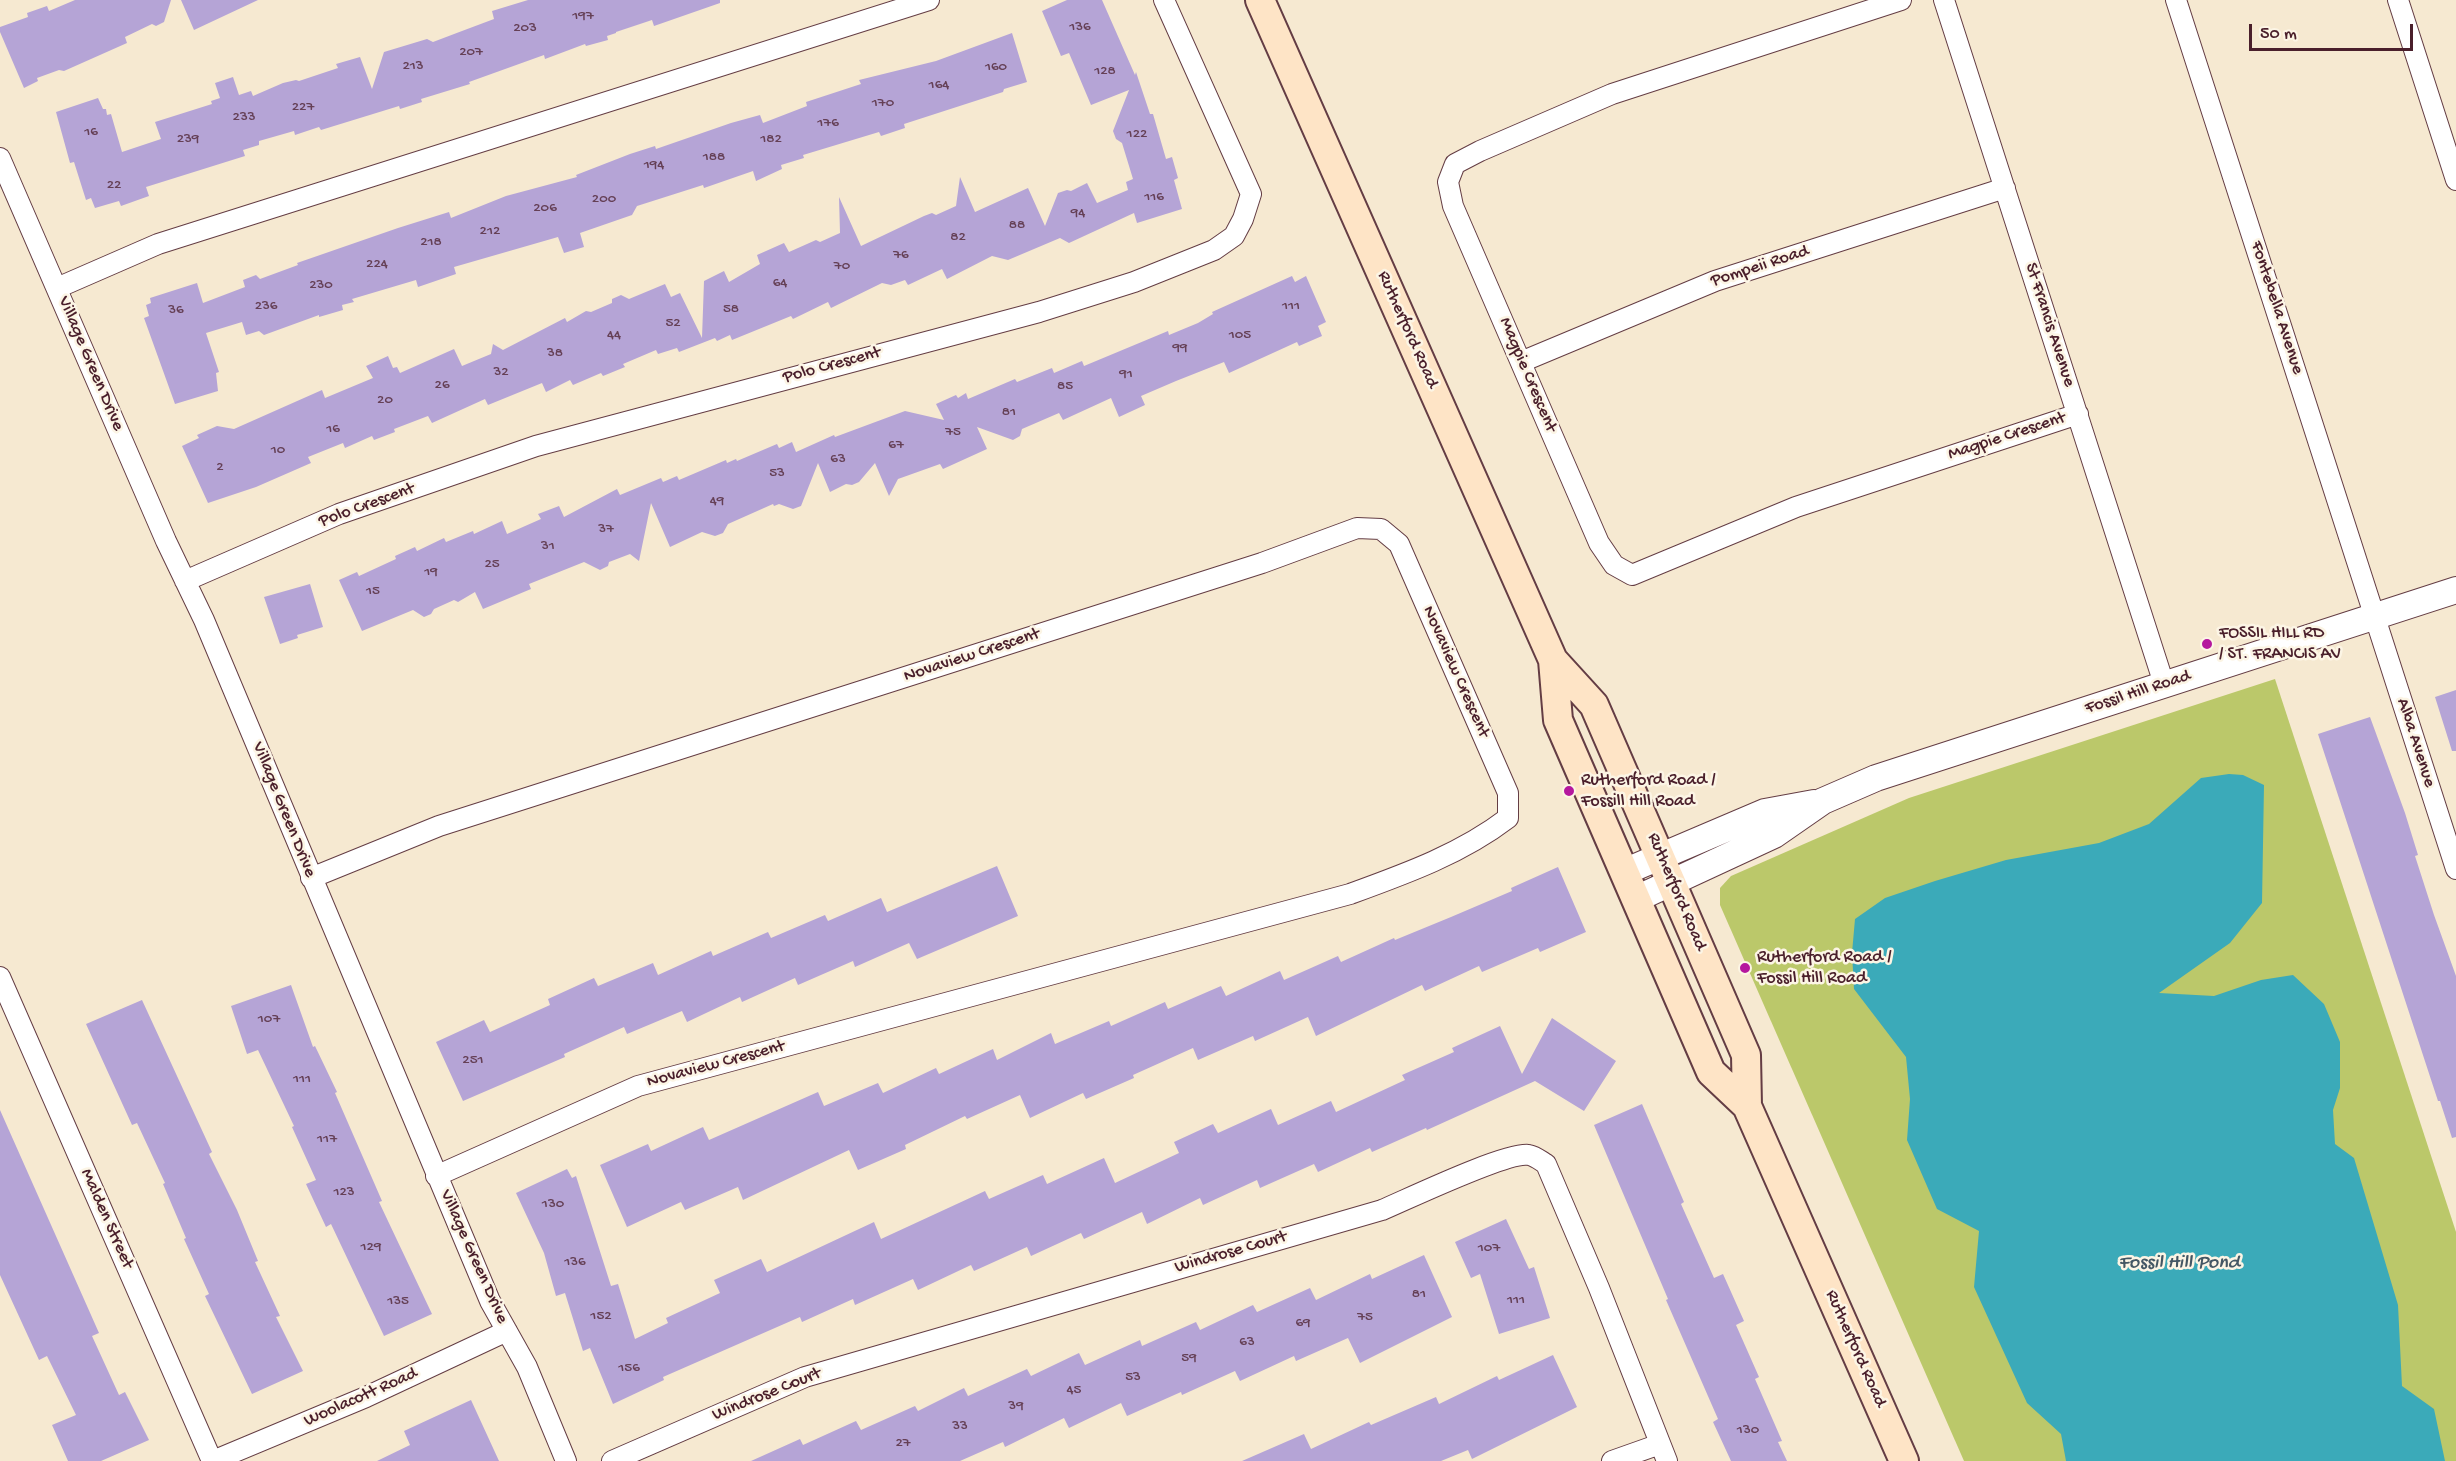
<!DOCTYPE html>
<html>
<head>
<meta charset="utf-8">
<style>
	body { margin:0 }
	#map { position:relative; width:2456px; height:1461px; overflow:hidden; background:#f6e9d1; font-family:"Gochi Hand",sans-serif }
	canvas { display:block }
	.scale { position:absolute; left:2249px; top:24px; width:164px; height:27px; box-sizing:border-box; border:3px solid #4a1f2b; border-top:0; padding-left:8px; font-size:18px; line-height:21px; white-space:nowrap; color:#4a1f2b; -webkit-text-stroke:4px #fcf5e5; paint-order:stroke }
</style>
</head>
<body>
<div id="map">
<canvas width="2456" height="1461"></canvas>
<div class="scale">50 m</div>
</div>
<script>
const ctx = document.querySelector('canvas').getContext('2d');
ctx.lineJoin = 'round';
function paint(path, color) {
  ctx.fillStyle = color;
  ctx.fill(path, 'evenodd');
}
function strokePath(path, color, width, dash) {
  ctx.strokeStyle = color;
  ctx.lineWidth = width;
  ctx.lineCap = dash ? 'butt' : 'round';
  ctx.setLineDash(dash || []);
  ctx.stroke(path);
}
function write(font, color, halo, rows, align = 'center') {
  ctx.font = font + ' "Gochi Hand",sans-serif';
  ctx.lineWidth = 5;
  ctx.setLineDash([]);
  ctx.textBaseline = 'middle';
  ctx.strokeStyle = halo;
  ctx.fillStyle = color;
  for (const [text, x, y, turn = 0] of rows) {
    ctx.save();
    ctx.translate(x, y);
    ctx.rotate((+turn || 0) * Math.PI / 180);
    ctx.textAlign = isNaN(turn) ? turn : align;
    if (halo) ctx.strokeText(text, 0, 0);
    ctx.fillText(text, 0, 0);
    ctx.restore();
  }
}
const green = new Path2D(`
	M 2275,679 L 2456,1232 L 2456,1461 L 1964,1461 L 1720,905 L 1720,888 L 1731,876 L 1909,798 Z`);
const water = new Path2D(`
	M 2229,774 L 2243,775 L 2264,785 L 2262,903 L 2230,943 L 2159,993 L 2214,996 L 2261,980 L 2293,975 L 2324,1004 L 2340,1042 L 2340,1088 L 2333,1110 L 2335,1144 L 2354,1158 L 2398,1305 L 2402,1386 L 2434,1409 L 2445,1461 L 2066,1461 L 2061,1434 L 2027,1403 L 1974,1287 L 1979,1231 L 1937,1209 L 1907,1140 L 1910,1099 L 1906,1057 L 1854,989 L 1852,953 L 1855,919 L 1885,898 L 1935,881 L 2006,860 L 2099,843 L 2149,824 L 2201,778 Z`);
const building = new Path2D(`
	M 75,0 L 171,0 L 164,22 L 156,26 L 152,24 L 125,37 L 127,43 L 64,71 L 59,70 L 37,78 L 38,81 L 24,88 L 0,32 L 0,27 L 28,17 L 27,13 L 47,6 L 49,11 Z
	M 181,0 L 258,0 L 194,30 Z
	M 528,0 L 720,0 L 720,3 L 654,26 L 652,20 L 616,32 L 616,33 L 607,36 L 608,40 L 586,46 L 585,44 L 545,59 L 544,55 L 469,82 L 470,84 L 421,99 L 422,102 L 400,109 L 399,106 L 321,130 L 319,127 L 295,135 L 294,131 L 259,141 L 259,145 L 243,150 L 245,156 L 146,187 L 149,196 L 121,206 L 119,201 L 95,208 L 91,198 L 86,200 L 74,162 L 70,163 L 56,112 L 98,98 L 103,109 L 106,109 L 107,115 L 111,114 L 122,152 L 161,139 L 155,122 L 212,104 L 211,101 L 220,98 L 215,83 L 233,77 L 239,95 L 251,91 L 253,96 L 283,83 L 296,80 L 299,81 L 338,68 L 336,64 L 360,57 L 372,89 L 384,52 L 427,39 L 433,42 L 462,31 L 494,19 L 492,11 Z
	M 1067,0 L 1102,0 L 1135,75 L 1136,72 L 1150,114 L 1153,114 L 1166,159 L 1172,157 L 1178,178 L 1174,180 L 1182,209 L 1137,223 L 1134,213 L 1069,243 L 1060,238 L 1008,260 L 992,256 L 947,279 L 942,269 L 908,285 L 905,280 L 891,285 L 882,283 L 831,308 L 828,302 L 793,319 L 791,316 L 732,340 L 730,335 L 717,341 L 715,338 L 679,352 L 677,348 L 658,354 L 656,350 L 623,364 L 625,367 L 603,376 L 601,373 L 573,385 L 570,380 L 546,392 L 542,383 L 488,405 L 485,399 L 432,423 L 428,416 L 394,429 L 395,432 L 374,440 L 372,436 L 345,448 L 343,443 L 308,457 L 311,463 L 256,487 L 208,503 L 182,446 L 199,438 L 197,435 L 217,426 L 234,429 L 322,390 L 325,398 L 373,378 L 366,366 L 388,356 L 393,368 L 397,367 L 400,373 L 454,349 L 462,366 L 491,354 L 493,344 L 503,350 L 565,318 L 567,322 L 586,311 L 591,312 L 612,303 L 612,299 L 621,295 L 629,299 L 665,284 L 671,297 L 680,293 L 702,338 L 704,281 L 724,271 L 729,282 L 760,264 L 757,255 L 784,243 L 789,252 L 816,240 L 820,242 L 840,233 L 839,197 L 861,246 L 924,216 L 932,213 L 936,215 L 956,206 L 960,177 L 975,212 L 1028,188 L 1045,226 L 1058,193 L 1067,190 L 1071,191 L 1087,183 L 1097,203 L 1128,190 L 1126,182 L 1133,179 L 1122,143 L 1116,139 L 1113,131 L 1129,90 L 1091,105 L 1069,53 L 1061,56 L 1042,11 Z
	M 1012,33 L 1027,82 L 1004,89 L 1003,92 L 904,124 L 905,128 L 881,136 L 879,132 L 803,155 L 804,158 L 781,165 L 782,169 L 756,181 L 753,171 L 704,188 L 703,185 L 637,206 L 632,215 L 580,233 L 584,247 L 564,253 L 558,237 L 454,267 L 456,274 L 418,287 L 416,280 L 352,299 L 354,302 L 342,305 L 343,310 L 319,317 L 319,315 L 264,335 L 259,331 L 246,335 L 242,322 L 206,333 L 219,372 L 216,373 L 218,391 L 175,404 L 144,318 L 149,316 L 146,305 L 151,303 L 150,298 L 197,283 L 203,303 L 245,287 L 243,280 L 256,275 L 260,279 L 298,265 L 297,263 L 398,228 L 449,212 L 451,218 L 506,196 L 577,177 L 576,175 L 630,154 L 655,146 L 656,149 L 731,123 L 760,115 L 763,123 L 807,106 L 806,102 L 861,84 L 859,80 L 936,61 Z
	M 1292,276 L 1295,282 L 1306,276 L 1326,322 L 1318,326 L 1322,336 L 1299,346 L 1297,342 L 1229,373 L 1224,362 L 1176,381 L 1141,396 L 1145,405 L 1119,417 L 1111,398 L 1063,420 L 1059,413 L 1022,429 L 1020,436 L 1013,440 L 977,427 L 987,449 L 943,469 L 940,464 L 898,479 L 889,496 L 875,463 L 859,482 L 852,485 L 846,484 L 830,492 L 818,463 L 801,506 L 793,509 L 779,504 L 774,506 L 773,504 L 728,524 L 723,533 L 715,536 L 702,532 L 670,547 L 651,503 L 639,561 L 630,554 L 609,562 L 608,566 L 600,570 L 584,562 L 529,584 L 531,589 L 483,609 L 475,592 L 458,602 L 454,600 L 434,609 L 431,614 L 424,617 L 413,610 L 362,631 L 339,580 L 357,572 L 359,576 L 396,559 L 395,556 L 415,547 L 417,551 L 444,538 L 446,542 L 473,531 L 474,534 L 502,521 L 507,534 L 541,519 L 538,514 L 559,506 L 564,517 L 617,489 L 620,495 L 661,478 L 663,482 L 677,476 L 679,480 L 726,460 L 727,463 L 736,459 L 737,461 L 777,444 L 779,448 L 792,442 L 796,452 L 834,435 L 835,437 L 905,411 L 944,420 L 936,404 L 956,395 L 958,398 L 966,393 L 968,399 L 1015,379 L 1017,382 L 1052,368 L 1054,373 L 1082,361 L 1084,366 L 1168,331 L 1169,335 L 1198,323 L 1213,314 L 1212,312 Z
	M 310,584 L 323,627 L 297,635 L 298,638 L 280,644 L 264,597 Z
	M 2456,690 L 2456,751 L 2452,751 L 2435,697 Z
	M 2370,717 L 2405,813 L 2418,855 L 2415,856 L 2434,915 L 2456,976 L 2456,1137 L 2452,1138 L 2440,1101 L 2438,1101 L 2318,734 Z
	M 997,866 L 1018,916 L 917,959 L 909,943 L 855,967 L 853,961 L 798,985 L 795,978 L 742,1002 L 740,997 L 687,1022 L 682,1011 L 627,1034 L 624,1027 L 564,1054 L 565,1057 L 463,1101 L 436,1042 L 484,1020 L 490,1032 L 550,1005 L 548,999 L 594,978 L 598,986 L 653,963 L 658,975 L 711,951 L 713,956 L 768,932 L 771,938 L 825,915 L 828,921 L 881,898 L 887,912 Z
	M 1558,867 L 1586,932 L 1540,952 L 1538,948 L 1482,972 L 1479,966 L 1425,991 L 1422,985 L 1316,1036 L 1308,1017 L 1255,1041 L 1253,1036 L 1198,1060 L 1193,1048 L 1133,1075 L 1134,1078 L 1086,1099 L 1083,1093 L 1030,1118 L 1020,1095 L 967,1119 L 965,1116 L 905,1145 L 906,1149 L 858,1170 L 849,1150 L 743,1200 L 738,1187 L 685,1210 L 681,1202 L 627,1227 L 600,1165 L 648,1144 L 651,1151 L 703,1127 L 709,1140 L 818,1092 L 824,1106 L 878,1083 L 883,1093 L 936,1068 L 939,1074 L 993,1049 L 997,1060 L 1051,1033 L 1055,1044 L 1109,1021 L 1111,1026 L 1165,1002 L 1168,1009 L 1221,986 L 1226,996 L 1280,971 L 1284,980 L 1338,956 L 1341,962 L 1394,938 L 1395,940 L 1451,917 L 1512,891 L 1511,888 Z
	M 291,985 L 313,1047 L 315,1046 L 337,1092 L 335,1093 L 382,1201 L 379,1202 L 432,1314 L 384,1336 L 331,1224 L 326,1227 L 306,1184 L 316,1180 L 292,1127 L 294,1126 L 258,1050 L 247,1054 L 231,1006 Z
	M 142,1000 L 212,1152 L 209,1154 L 237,1210 L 258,1261 L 255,1262 L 280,1316 L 276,1317 L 303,1371 L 252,1394 L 205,1296 L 209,1294 L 184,1239 L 186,1238 L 163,1184 L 165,1183 L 137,1123 L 132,1125 L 86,1024 Z
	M 1552,1018 L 1616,1061 L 1584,1111 L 1535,1081 L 1427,1130 L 1426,1128 L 1372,1152 L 1370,1148 L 1318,1172 L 1314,1164 L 1260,1188 L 1257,1180 L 1203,1205 L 1200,1198 L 1147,1224 L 1142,1212 L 1084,1239 L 1081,1233 L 1031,1256 L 1027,1247 L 974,1271 L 971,1265 L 918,1290 L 913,1279 L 855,1305 L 853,1299 L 802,1322 L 800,1317 L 663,1377 L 664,1380 L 613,1404 L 590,1348 L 583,1351 L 565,1293 L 556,1296 L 544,1253 L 516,1193 L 567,1169 L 572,1178 L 576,1176 L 611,1286 L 618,1284 L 635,1339 L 668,1323 L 666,1318 L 720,1293 L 714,1280 L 761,1259 L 767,1272 L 874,1222 L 881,1239 L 985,1191 L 989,1199 L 1043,1175 L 1047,1184 L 1104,1158 L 1115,1183 L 1179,1153 L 1174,1142 L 1213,1124 L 1218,1133 L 1271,1109 L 1278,1125 L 1331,1101 L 1336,1112 L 1405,1080 L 1402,1075 L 1454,1052 L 1452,1048 L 1500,1026 L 1522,1074 Z
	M 1642,1104 L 1684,1202 L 1681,1204 L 1714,1278 L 1723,1274 L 1744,1321 L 1736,1325 L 1759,1377 L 1755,1379 L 1782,1441 L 1778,1442 L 1787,1461 L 1731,1461 L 1713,1422 L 1718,1419 L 1666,1300 L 1668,1299 L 1594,1125 Z
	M 0,1110 L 99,1333 L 92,1336 L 119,1395 L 125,1392 L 149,1440 L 101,1461 L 68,1461 L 52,1425 L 76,1415 L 47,1356 L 39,1360 L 0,1275 Z
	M 1506,1219 L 1529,1269 L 1534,1267 L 1550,1318 L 1499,1334 L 1480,1274 L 1471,1278 L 1455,1242 Z
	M 1424,1255 L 1452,1317 L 1360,1363 L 1348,1338 L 1296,1361 L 1294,1356 L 1240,1381 L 1235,1371 L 1182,1395 L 1181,1392 L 1127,1416 L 1121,1403 L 1069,1428 L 1064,1418 L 1005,1447 L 1003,1442 L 960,1461 L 751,1461 L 800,1439 L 803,1445 L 856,1421 L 861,1430 L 915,1406 L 918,1411 L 964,1388 L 968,1396 L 1027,1369 L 1031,1376 L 1079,1353 L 1085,1365 L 1140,1340 L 1142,1346 L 1196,1322 L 1200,1330 L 1253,1305 L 1257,1312 L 1310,1288 L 1316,1300 L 1370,1274 L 1372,1279 Z
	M 1553,1355 L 1577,1407 L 1472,1459 L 1468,1450 L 1441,1461 L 1242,1461 L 1304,1434 L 1311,1449 L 1369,1422 L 1371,1425 L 1436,1397 L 1439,1404 L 1497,1376 L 1499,1380 Z
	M 471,1400 L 499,1461 L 377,1461 L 410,1445 L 404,1431 Z`);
const minor = new Path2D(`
	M 1901,0 L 1612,94 L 1480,151 L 1455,164 L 1448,182 L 1453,206 L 1599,543 L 1614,565 L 1632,575 L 1796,507 L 2078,414
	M 1944,0 L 2164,684
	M 2176,0 L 2456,869
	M 2398,0 L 2456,180
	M 0,158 L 166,541 L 204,620 L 490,1301 L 527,1367 L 566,1461
	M 57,288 L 158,244 L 929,0
	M 1521,362 L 1715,281 L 2005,188
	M 185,581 L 339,514 L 536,446 L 1039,312 L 1134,282 L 1214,250 L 1234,236 L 1243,219 L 1251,194 L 1164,0
	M 311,878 L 439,826 L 1262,563 L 1357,528 L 1381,529 L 1399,544 L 1508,793 L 1508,818 C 1461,854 1405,874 1350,894 L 638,1086 L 436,1176
	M 0,977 L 212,1461
	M 213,1461 L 366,1397 L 507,1331
	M 612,1461 L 805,1377 L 1382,1210 C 1408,1199 1508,1151 1529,1155 C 1535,1156 1541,1161 1546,1164 L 1599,1288 L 1667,1461
	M 1612,1461 L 1660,1444`);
const tertiary = new Path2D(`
	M 1624,872 L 1765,812 L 1814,803
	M 1636,899 L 1774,835 L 1823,801 L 1876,778 L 2456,590`);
const secondary = new Path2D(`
	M 1260,0 L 1553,660 L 1594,705 L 1746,1055 L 1747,1106
	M 1553,660 L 1558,720 L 1711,1072 L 1747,1106 L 1904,1461`);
const markers = [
	[2207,644,6,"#b5179e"],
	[1569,791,6,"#b5179e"],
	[1745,968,6,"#b5179e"]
];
const numberNames = [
	["197",583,17],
	["136",1080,28],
	["203",525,29],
	["207",471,53],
	["213",413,67],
	["160",996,68],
	["128",1105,72],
	["164",939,86],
	["170",883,104],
	["227",303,108],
	["233",244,118],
	["176",828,124],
	["16",91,133],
	["122",1137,135],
	["239",188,140],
	["182",771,140],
	["188",714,158],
	["194",654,166],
	["22",114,186],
	["116",1154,198],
	["200",604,200],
	["206",545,209],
	["94",1078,214],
	["88",1017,226],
	["212",490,232],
	["82",958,238],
	["218",431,243],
	["76",901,256],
	["224",377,265],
	["70",842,267],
	["64",780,284],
	["230",321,286],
	["236",266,307],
	["111",1291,307],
	["58",731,310],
	["36",176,311],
	["52",673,324],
	["44",614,336],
	["105",1240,336],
	["99",1180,349],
	["38",555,354],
	["32",501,373],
	["91",1126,375],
	["26",442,386],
	["85",1065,387],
	["20",385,401],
	["81",1009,413],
	["16",333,430],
	["75",953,433],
	["67",896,446],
	["10",278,451],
	["63",838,460],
	["2",220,468],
	["53",777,474],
	["49",717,502],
	["37",606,530],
	["31",548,547],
	["25",492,565],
	["19",431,573],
	["15",373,592],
	["107",269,1020],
	["251",473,1061],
	["111",302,1080],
	["117",327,1140],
	["123",344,1193],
	["130",553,1205],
	["129",371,1248],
	["107",1489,1249],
	["136",575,1263],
	["81",1419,1295],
	["111",1516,1301],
	["135",398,1302],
	["152",601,1317],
	["75",1365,1318],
	["69",1303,1324],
	["63",1247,1343],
	["59",1189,1359],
	["156",629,1369],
	["53",1133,1378],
	["45",1074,1391],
	["39",1016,1407],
	["33",960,1427],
	["130",1748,1431],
	["27",903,1444]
];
const streetNames = [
	["Pompeii Road",1760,267,-18],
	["Fontebella Avenue",2276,308,72],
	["St Francis Avenue",2049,325,72],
	["Rutherford Road",1407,330,66],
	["Village Green Drive",90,364,67],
	["Polo Crescent",832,366,-15],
	["Magpie Crescent",1527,375,67],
	["Magpie Crescent",2007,437,-18],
	["Polo Crescent",367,506,-20],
	["Novaview Crescent",972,656,-18],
	["Novaview Crescent",1455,672,66],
	["Fossil Hill Road",2138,693,-18],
	["Alba Avenue",2415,743,72],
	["Village Green Drive",283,810,68],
	["Rutherford Road",1676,892,67],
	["Novaview Crescent",716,1065,-15],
	["Malden Street",106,1219,66],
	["Windrose Court",1231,1253,-16],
	["Village Green Drive",473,1257,66],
	["Rutherford Road",1855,1349,66],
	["Windrose Court",767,1395,-22],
	["Woolacott Road",361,1398,-24]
];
const poiNames = [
	["FOSSIL HILL RD",2219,634],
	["/ ST. FRANCIS AV",2219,655],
	["Rutherford Road /",1581,781],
	["Fossill Hill Road",1581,802],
	["Rutherford Road /",1757,958],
	["Fossil Hill Road",1757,979]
];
const waterNames = [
	["Fossil Hill Pond",2179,1264]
];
paint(green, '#bbc86a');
paint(water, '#3baab9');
paint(building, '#b5a4d6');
strokePath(minor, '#643d44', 22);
strokePath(tertiary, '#643d44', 28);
strokePath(secondary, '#643d44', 32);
strokePath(minor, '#fff', 20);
strokePath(tertiary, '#fff', 26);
strokePath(secondary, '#fee4c6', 28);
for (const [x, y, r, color] of markers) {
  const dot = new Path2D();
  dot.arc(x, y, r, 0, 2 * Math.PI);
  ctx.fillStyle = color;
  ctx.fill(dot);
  strokePath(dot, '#fcf5e5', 2);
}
write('15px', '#654056', null, numberNames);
write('18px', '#4a1f2b', '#fcf5e5', streetNames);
write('18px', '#4a1f2b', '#fcf5e5', poiNames, 'left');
write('italic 20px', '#445764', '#fcf5e5', waterNames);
</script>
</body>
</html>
